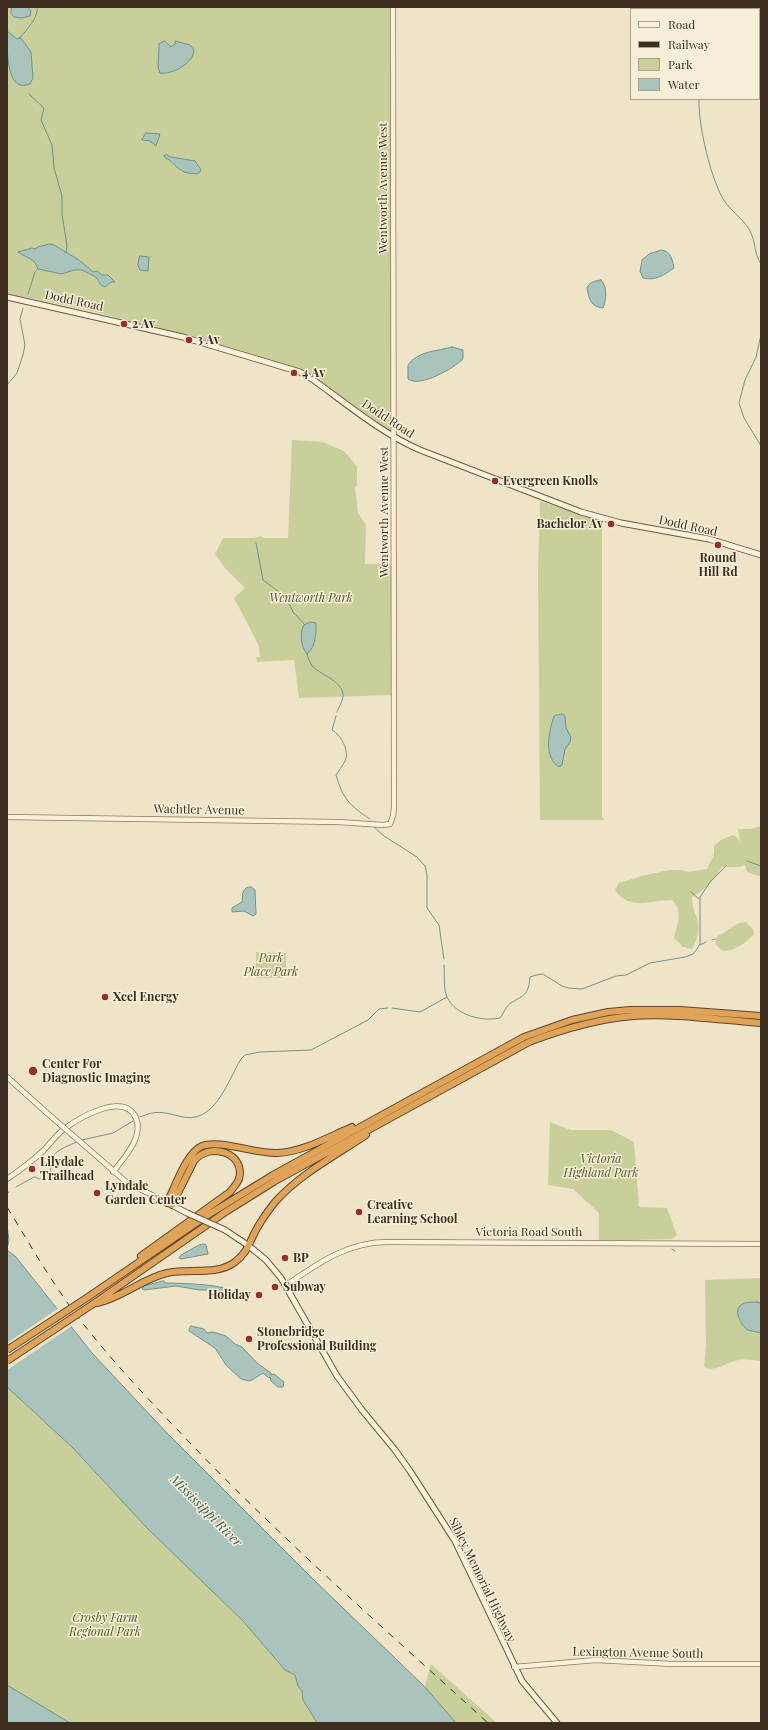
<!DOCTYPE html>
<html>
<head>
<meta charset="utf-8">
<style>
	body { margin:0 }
	#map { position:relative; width:768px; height:1730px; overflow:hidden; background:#f0e4c8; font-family:"Playfair Display",serif }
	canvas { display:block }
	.frame { position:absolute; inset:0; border:8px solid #3d2e20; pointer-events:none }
	.legend { position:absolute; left:630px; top:8px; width:130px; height:92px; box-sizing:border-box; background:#f7eed8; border:1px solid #ada18e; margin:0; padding:5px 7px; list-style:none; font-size:12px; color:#3d2e20 }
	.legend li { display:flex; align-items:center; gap:8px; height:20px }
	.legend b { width:20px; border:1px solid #ada18e }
</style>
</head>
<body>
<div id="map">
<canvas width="768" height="1730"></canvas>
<div class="frame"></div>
<ul class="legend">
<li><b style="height:5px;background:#faf1dc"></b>Road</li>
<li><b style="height:5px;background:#3d2e20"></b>Railway</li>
<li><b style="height:11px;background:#c9cf9b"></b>Park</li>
<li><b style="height:11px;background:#a9c4bc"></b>Water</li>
</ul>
</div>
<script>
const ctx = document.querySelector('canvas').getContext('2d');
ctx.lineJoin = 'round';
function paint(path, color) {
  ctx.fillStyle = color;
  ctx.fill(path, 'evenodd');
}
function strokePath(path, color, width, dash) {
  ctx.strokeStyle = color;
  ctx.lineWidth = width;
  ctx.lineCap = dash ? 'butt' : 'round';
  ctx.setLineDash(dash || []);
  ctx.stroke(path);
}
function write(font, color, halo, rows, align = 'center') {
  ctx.font = font + ' "Playfair Display",serif';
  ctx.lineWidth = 3;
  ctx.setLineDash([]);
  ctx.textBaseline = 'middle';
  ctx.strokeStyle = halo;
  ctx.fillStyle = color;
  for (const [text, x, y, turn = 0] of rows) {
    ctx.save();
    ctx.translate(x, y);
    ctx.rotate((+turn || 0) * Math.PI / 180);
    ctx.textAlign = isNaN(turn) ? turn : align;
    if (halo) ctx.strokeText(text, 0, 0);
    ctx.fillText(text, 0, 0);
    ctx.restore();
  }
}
const green = new Path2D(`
	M 7,7 L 391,7 L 392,433 L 310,375 L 259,356 L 198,338 L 95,312 L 7,293 Z
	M 292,440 L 323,442 L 344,451 L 357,466 L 357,486 L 355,487 L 358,513 L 366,525 L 365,564 L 393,564 L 392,695 L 299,698 L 294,660 L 257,662 L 256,657 L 260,657 L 259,646 L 234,598 L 245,588 L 224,567 L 215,554 L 223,538 L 256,538 L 260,536 L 264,538 L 288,538 Z
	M 540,501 L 599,521 L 602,523 L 602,816 L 604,820 L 540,820 L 538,571 Z
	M 761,826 L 761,877 L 747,872 L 745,865 L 740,867 L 722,867 C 715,879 705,890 692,897 C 691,907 697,914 698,923 C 699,931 697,942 692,949 L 683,947 L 674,938 C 677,924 684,911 672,900 C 652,900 628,911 615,890 L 619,883 L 642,876 L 669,870 L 682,870 L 688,872 L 707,869 L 714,854 L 714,846 L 721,840 L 733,835 L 737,837 L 740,842 L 738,829 L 751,829 Z
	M 746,922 L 753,929 L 754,934 C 746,944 719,963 715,939 L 718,936 L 739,923 Z
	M 256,952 L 286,953 L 286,973 L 283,973 L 283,978 L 256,978 Z
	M 550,1122 L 571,1130 L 611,1130 L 634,1142 L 639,1207 L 667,1208 L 677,1235 L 672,1239 L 599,1241 L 599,1213 L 573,1189 L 548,1185 Z
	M 761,1278 L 761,1361 C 752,1360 743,1358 735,1361 C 723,1364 716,1372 704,1367 L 706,1346 L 705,1280 Z
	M 7,1387 L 73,1448 L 147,1528 L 243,1621 L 285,1670 L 295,1675 L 298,1686 L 302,1691 L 303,1700 L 317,1723 L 7,1723 Z
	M 431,1664 L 497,1723 L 415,1723 Z`);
const water = new Path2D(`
	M 12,7 L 28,7 L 31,11 L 30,16 L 22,18 L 14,17 L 11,13 Z
	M 7,31 L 17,39 L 20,37 L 31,52 L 33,78 L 30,84 C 27,85 23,86 20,85 C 6,81 7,43 7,31 Z
	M 165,41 L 171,47 L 175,44 L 175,41 L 190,45 L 194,50 C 194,63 172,75 160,73 L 158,67 L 159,44 Z
	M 146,133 L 160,134 L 156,146 L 150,141 L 142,140 Z
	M 167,155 L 171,157 L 195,161 L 200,168 L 201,171 L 197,174 C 192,173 186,174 181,170 C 175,167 172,160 165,158 L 164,156 Z
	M 50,244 L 54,245 L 79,260 L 93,272 L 97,271 L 102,275 L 108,275 L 115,282 L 111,282 L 105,287 L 101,285 L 96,277 L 82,270 L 74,270 L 62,274 L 38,269 C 35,258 26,258 18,252 L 32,248 L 35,249 L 38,247 Z
	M 662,250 C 672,252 672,260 674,268 C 664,275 656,281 643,278 L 640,271 L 642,260 L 649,254 Z
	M 140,256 L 149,257 L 148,271 L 140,270 L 138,265 Z
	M 601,280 C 608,286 606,301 603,308 C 591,307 589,299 587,288 C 590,282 594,281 601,280 Z
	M 452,347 L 463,350 L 463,359 C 454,368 420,388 408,379 L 408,365 C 417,351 438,351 452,347 Z
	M 311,622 L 316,623 C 316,635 316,646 307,654 C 301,647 299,633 304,625 Z
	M 563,714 L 565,716 L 566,728 L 571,737 L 570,742 L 565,749 L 562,765 L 559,767 C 543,757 549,731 554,716 Z
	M 251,887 L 255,890 L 256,914 L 253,916 L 244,911 L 232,912 L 232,908 L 242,902 L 243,892 L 246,888 Z
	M 204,1244 L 206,1245 L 208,1254 L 181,1259 L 179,1258 L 181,1255 L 199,1245 Z
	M 7,1250 L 16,1257 L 92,1353 L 166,1432 L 315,1581 L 425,1687 L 456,1723 L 317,1723 L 303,1700 L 302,1691 L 298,1686 L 295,1675 L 285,1670 L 243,1621 L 147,1528 L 73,1448 L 7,1387 Z
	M 164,1281 L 165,1283 C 176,1283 220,1284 228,1290 L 200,1290 L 176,1286 L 144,1290 L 142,1289 L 144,1286 Z
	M 757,1302 L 761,1303 L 761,1333 C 757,1332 752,1331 748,1330 C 741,1326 733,1310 741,1305 C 745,1302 752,1302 757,1302 Z
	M 191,1326 L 204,1329 L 207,1333 L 213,1332 L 226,1336 L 235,1344 L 242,1347 L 257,1363 L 271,1373 L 271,1375 L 274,1374 L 284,1382 L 283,1387 L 278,1387 L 271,1381 L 270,1377 L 269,1378 L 263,1373 L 252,1380 L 249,1381 L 241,1379 L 226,1365 L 215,1348 L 189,1331 Z
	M 7,1685 L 70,1723 L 7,1723 Z`);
const pier = new Path2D(`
	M 59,1308 L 73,1325 L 7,1370 L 7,1343 Z`);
const stream = new Path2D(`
	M 19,39 C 26,30 39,18 37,7
	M 759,54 L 761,54
	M 29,94 L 44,108 L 41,120 L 52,145 L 54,168 L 62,196 L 62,214 L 67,246 L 66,253
	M 699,99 C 698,125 711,181 725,202 C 733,213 746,221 751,233 C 756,244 754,254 761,264
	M 28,294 L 35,272 L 38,269
	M 761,335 L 756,357 L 745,380 L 739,403 L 744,418 L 761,446
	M 7,385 L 17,373 L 23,355 L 25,345 L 20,319 L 23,308
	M 256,543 L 263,580 L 286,597 L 293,612 L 305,625
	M 307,654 C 308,658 310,662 312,666 C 321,675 340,680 343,693 C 344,699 339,707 337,712
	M 336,716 L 332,730 C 341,735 350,751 345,761 C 342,766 339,771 336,775 C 343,799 350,806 370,819
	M 374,827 L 384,836 L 417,857 L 425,866 L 427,874 L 427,908 L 439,925 L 444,959
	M 747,861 L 761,866
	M 691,892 L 699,899
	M 712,940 L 715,939
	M 700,945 L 706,942
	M 444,965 C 445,974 443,988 447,997 C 455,1015 482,1022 500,1018 C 504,1013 506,1006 511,1003 C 525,994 528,996 530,977 L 536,975 L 543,974 L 562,986 L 568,988 L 582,989 L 616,976 L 626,975 L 650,963 L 685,957 L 693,954 L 697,949 L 700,944 L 700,897 L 710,882 L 726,866
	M 392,1008 L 420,1012 L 447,997
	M 140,1117 C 156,1110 162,1112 179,1116 C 214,1127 227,1082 241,1059 L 245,1055 L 260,1052 L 311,1050 L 368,1020 L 379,1009 L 388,1008
	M 82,1140 L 113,1133 L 133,1121
	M 16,1187 L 34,1177 C 36,1177 38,1179 40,1179 C 54,1184 49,1162 53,1156 C 58,1149 70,1145 77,1142
	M 7,1193 L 9,1192
	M 7,1226 L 9,1240 L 7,1249
	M 672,1249 L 675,1251`);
const tertiary = new Path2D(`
	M 7,817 L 338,822 L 383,825 L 390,824 L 393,816 L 394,807 L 393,7
	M 7,1077 L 47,1113
	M 100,1159 L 125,1181 L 167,1203
	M 7,1179 C 19,1171 32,1161 43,1151 C 50,1144 56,1135 64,1129 C 79,1118 124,1091 136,1118 C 144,1137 124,1158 113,1172
	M 285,1286 C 317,1264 347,1242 387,1242 L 761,1244
	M 514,1667 L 596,1660 L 672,1664 L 761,1664`);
const secondary = new Path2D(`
	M 7,297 L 183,337 L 300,372 L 312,379 C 347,404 381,433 420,450 L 581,512 L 621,523 L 709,539 L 761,555
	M 168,1203 L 187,1213
	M 225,1230 L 249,1246 L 266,1260 L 281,1278 L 337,1376 L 362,1410 L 395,1450 L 410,1471 L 455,1541 L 522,1681 L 557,1723`);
const motorway = new Path2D(`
	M 167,1203 C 175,1187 186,1153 202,1146 C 218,1139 256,1154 277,1153 C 303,1152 328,1137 352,1127
	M 141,1256 L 230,1192 C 233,1188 237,1184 239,1179 C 246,1153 210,1141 194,1161 L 172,1205
	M 88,1297 L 208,1215 L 273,1175 L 524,1037 L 572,1020 L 608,1012 L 630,1010 L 680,1010 L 761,1016
	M 97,1303 C 122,1298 141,1279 167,1273 C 188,1268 217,1276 235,1262 C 246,1254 249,1244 255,1232 C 260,1222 268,1211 275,1202 C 300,1174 335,1156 366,1135
	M 93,1304 L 227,1211 L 275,1181 L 529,1042 C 563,1029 597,1019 633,1016 C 675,1013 719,1020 761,1023`);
const rail = new Path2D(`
	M 7,1207 C 31,1246 53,1285 81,1321 C 115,1365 154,1405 192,1445 C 286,1543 388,1632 488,1723`);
const tertiaryBridge = new Path2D(`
	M 47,1113 L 100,1159`);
const secondaryBridge = new Path2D(`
	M 187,1213 L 225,1230`);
const motorwayBridge = new Path2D(`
	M 7,1350 L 88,1297
	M 7,1361 L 93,1304`);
const markers = [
	[124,324,4,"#9e2a2b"],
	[189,340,4,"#9e2a2b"],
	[294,373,4,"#9e2a2b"],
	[495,481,4,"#9e2a2b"],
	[611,524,4,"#9e2a2b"],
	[718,545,4,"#9e2a2b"],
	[105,997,4,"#9e2a2b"],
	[33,1071,5,"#9e2a2b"],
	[32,1169,4,"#9e2a2b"],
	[97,1193,4,"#9e2a2b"],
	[359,1212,4,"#9e2a2b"],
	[285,1258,4,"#9e2a2b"],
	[275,1287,4,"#9e2a2b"],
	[259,1295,4,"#9e2a2b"],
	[249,1339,4,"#9e2a2b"]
];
const streetNames = [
	["Wentworth Avenue West",383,188,-90],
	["Dodd Road",74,301,12],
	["Dodd Road",388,419,33],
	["Wentworth Avenue West",384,512,-90],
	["Dodd Road",688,526,12],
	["Wachtler Avenue",199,810,1],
	["Victoria Road South",529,1232],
	["Sibley Memorial Highway",482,1580,64],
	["Lexington Avenue South",638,1653,1]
];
const poiNames = [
	["2 Av",132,324],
	["3 Av",197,340],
	["4 Av",302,373],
	["Evergreen Knolls",503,481],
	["Bachelor Av",603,524,"right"],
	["Round",718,558,"center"],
	["Hill Rd",718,572,"center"],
	["Xcel Energy",113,997],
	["Center For",42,1064],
	["Diagnostic Imaging",42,1078],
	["Lilydale",40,1162],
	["Trailhead",40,1176],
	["Lyndale",105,1186],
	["Garden Center",105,1200],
	["Creative",367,1205],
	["Learning School",367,1219],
	["BP",293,1258],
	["Subway",283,1287],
	["Holiday",251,1295,"right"],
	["Stonebridge",257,1332],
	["Professional Building",257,1346]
];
const parkNames = [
	["Wentworth Park",311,598],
	["Park",271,958],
	["Place Park",271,972],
	["Victoria",601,1159],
	["Highland Park",601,1173],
	["Crosby Farm",105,1618],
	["Regional Park",105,1632]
];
const waterNames = [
	["Mississippi River",206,1511,45]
];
paint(green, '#c9cf9b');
paint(water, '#a9c4bc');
strokePath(water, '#6f938a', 1);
paint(pier, '#f0e4c8');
strokePath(stream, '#6f938a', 1);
strokePath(tertiary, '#8d765c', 6);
strokePath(secondary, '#6f573f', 7);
strokePath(motorway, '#5b4430', 8);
strokePath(tertiary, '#faf1dc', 4.5);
strokePath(secondary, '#faf1dc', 5);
strokePath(motorway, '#e0a458', 6);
strokePath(rail, '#3d2e20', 1, [7, 7]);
strokePath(tertiaryBridge, '#8d765c', 6, []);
strokePath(secondaryBridge, '#6f573f', 7, []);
strokePath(motorwayBridge, '#5b4430', 8, []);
strokePath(tertiaryBridge, '#faf1dc', 4.5);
strokePath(secondaryBridge, '#faf1dc', 5);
strokePath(motorwayBridge, '#e0a458', 6);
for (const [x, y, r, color] of markers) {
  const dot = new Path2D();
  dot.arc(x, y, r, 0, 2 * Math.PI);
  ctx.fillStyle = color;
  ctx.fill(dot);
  strokePath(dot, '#f7eed8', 1.5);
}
write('12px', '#3d2e20', '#f7eed8', streetNames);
write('bold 12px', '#3d2e20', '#f7eed8', poiNames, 'left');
write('italic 12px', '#4d5a26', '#f7eed8', parkNames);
write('italic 13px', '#2f5d5a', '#f7eed8', waterNames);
</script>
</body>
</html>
